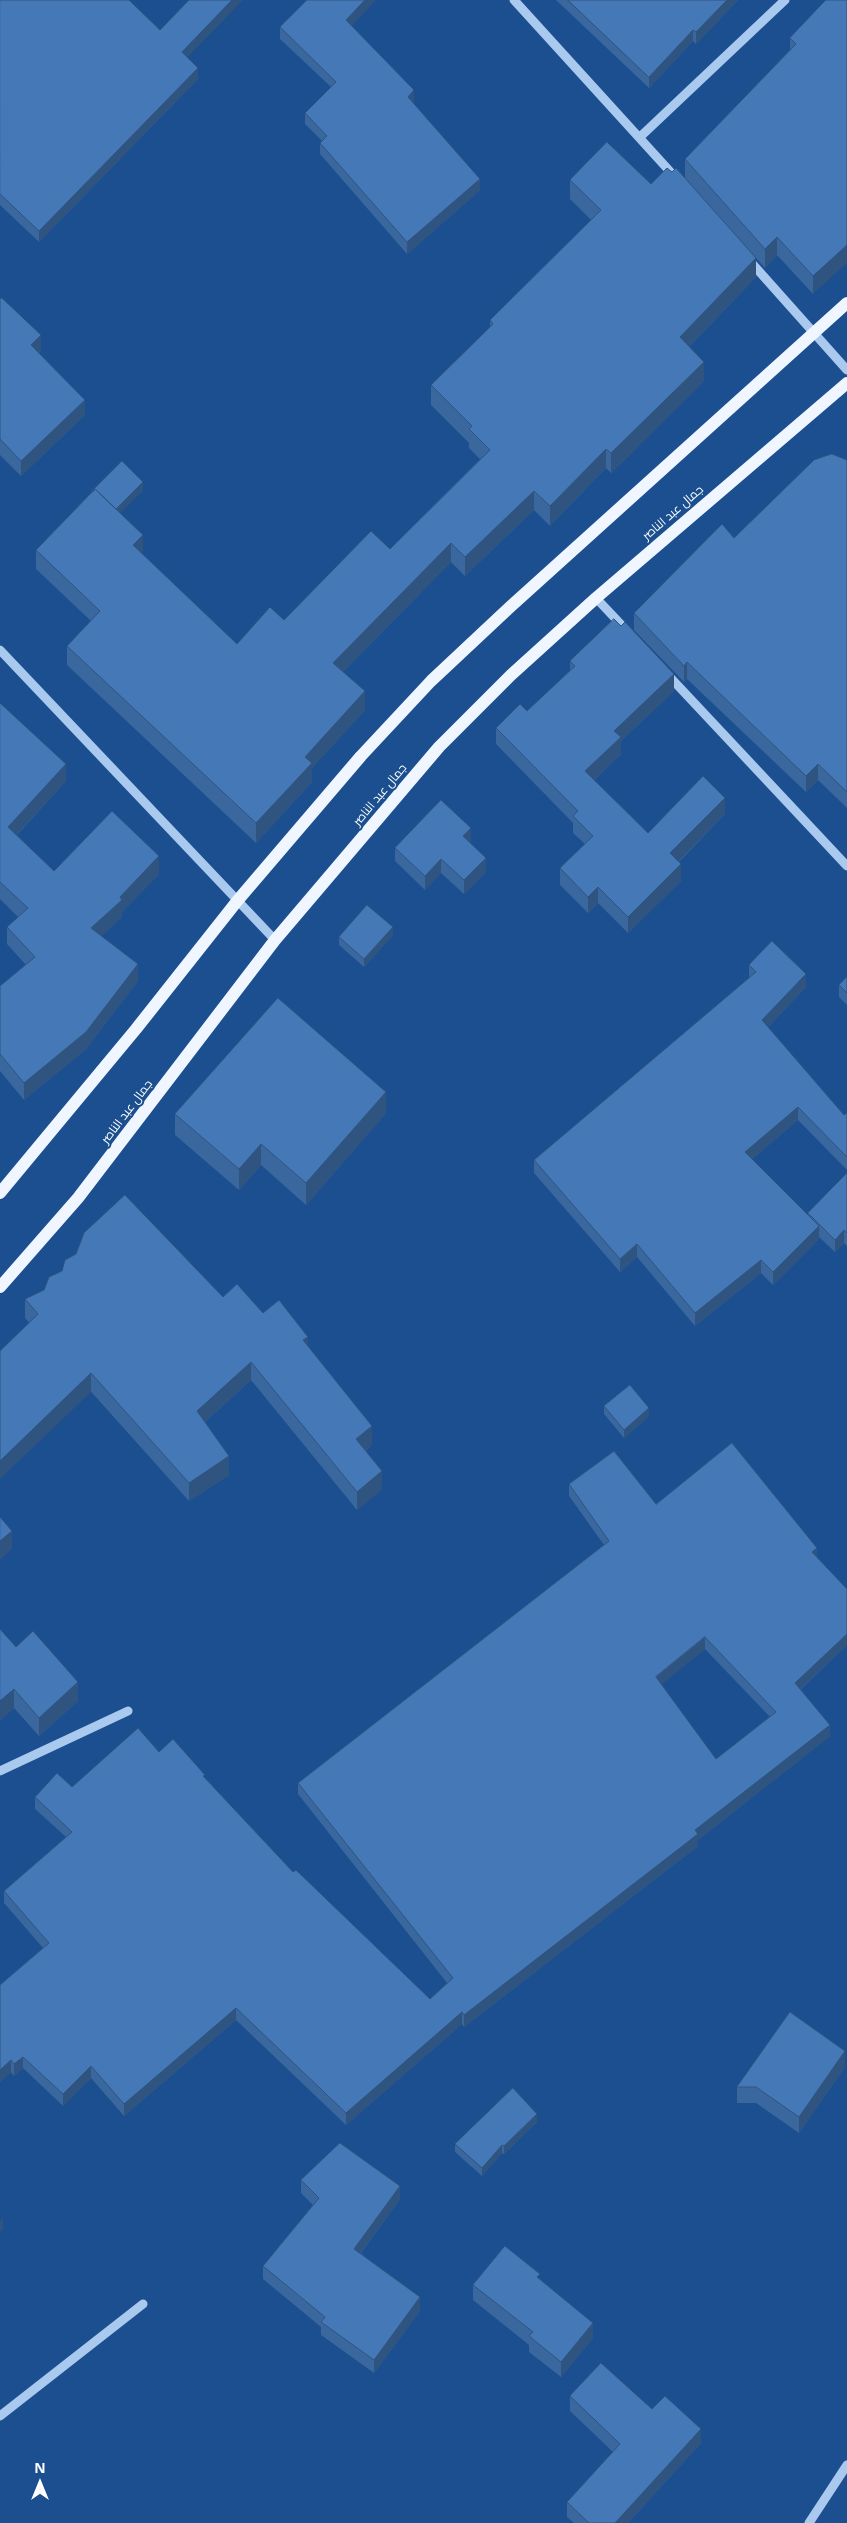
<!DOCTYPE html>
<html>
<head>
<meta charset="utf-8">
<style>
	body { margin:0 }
	#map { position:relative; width:847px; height:2523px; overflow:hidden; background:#1b4f8f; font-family:"Open Sans",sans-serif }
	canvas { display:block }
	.north { position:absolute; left:15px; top:2458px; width:50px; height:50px; -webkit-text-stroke:4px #1b4f8f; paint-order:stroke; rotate:0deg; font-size:14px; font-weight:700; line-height:20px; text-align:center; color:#fff }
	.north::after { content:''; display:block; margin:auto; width:18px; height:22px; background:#fff; clip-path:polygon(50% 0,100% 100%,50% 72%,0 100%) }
</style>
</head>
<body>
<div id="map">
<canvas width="847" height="2523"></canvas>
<div class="north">N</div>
</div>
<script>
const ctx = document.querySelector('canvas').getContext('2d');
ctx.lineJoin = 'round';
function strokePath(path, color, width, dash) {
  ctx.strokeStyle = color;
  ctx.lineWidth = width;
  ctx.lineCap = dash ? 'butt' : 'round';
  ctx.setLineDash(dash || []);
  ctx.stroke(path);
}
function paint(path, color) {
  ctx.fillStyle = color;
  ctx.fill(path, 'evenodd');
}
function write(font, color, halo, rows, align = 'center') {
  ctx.font = font + ' "Open Sans",Cairo,sans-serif';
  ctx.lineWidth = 4;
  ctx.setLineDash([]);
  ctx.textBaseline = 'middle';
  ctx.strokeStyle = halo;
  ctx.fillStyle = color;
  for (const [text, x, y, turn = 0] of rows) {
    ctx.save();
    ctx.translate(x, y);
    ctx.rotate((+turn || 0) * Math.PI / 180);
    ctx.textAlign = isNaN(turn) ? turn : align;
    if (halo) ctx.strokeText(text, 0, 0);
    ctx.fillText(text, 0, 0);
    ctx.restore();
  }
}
const minor = new Path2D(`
	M 514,0 L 675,177
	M 640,137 L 785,0
	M 749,260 L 847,370
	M 596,598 L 630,634
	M 0,650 L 275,940
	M 668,675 L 847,866
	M 0,1771 L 128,1711
	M 0,2416 L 143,2304
	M 809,2523 L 847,2465`);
const major = new Path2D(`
	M 0,1193 L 136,1029 L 238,900 L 361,756 L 431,681 L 510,607 L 847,303
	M 0,1287 L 78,1198 L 275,940 L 439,747 L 511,675 L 596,598 L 847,383`);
const wall = new Path2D(`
	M 0,0 L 188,58 L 198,79 L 39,242 L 0,205 Z
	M 556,0 L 738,0 L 696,44 L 693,41 L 649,88 Z
	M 826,0 L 813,294 L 777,255 L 765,268 L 756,258 L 756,277 L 689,347 L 704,381 L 611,473 L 606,468 L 550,526 L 534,510 L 465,576 L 451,562 L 343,672 L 365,710 L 312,768 L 312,782 L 256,843 L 67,665 L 67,646 L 91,621 L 36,569 L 36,550 L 92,492 L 143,490 L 120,513 L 143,554 L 142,554 L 237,644 L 284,620 L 390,549 L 480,459 L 469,448 L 469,443 L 431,405 L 431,385 L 490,328 L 490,320 L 591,220 L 570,199 L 570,180 L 651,184 L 672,172 L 685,178 L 685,159 L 790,50 L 790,38 Z
	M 351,26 L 414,101 L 413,103 L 480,190 L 407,254 L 320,154 L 320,143 L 322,141 L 305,124 L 305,113 L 331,87 L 280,39 L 280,27 Z
	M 0,299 L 41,350 L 39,353 L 85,415 L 21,476 L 0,455 Z
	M 847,460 L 847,808 L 818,780 L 806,792 L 687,679 L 684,682 L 634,630 L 634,613 L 734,538 Z
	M 570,661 L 674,691 L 621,741 L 621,754 L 594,780 L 648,833 L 725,814 L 679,862 L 681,881 L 628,933 L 598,903 L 588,913 L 560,885 L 560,868 L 585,844 L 573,833 L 573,823 L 496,744 L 496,728 L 527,711 L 570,671 Z
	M 0,703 L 66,781 L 17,835 L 54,871 L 159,874 L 122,912 L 122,917 L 101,936 L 138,981 L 86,1049 L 24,1100 L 0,1071 L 0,986 L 26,965 L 7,944 L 7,927 L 18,917 L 0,899 Z
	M 471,842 L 470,843 L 486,872 L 464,894 L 441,873 L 425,890 L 395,861 L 395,848 Z
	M 393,935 L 364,967 L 339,945 L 339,937 Z
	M 749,965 L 806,987 L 768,1027 L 844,1115 L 847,1113 L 847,1170 L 798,1120 L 752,1159 L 808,1215 L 808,1213 L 847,1173 L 847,1246 L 844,1243 L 835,1252 L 819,1237 L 819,1239 L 773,1285 L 761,1273 L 695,1326 L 637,1257 L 620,1272 L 534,1173 L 534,1160 L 749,978 Z
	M 847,977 L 847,1005 L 839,997 L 839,985 Z
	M 386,1113 L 306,1205 L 261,1165 L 239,1190 L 175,1135 L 175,1114 Z
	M 223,1297 L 263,1313 L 308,1346 L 372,1445 L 366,1450 L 382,1489 L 357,1510 L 251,1380 L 205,1422 L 229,1475 L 189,1501 L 25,1318 L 25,1299 Z
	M 604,1406 L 649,1416 L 624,1438 L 604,1414 Z
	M 569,1484 L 656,1504 L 817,1558 L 847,1589 L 847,1645 L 801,1689 L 830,1736 L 698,1840 L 698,1846 L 464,2027 L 462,2024 L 346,2125 L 236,2020 L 124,2116 L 91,2078 L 63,2106 L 23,2068 L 14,2076 L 11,2072 L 0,2082 L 0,1985 L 43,1948 L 4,1903 L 4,1891 L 66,1837 L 35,1809 L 35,1797 L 72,1787 L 159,1752 L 205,1778 L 293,1872 L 430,1999 L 447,1983 L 298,1794 L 298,1783 L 604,1545 L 569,1496 ZM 705,1649 L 770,1717 L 716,1759 L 661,1684 Z
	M 16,1647 L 78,1701 L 39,1736 L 14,1708 L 0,1720 Z
	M 845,2067 L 799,2133 L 756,2103 L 737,2103 L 737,2087 Z
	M 537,2122 L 504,2154 L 502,2153 L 482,2176 L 455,2152 L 455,2144 Z
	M 301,2180 L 400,2199 L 361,2253 L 420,2311 L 374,2373 L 321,2335 L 321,2327 L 263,2279 L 263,2266 L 313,2205 L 301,2193 Z
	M 540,2279 L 593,2338 L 561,2377 L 529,2352 L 529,2345 L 473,2300 L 473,2285 Z
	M 570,2396 L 652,2409 L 701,2443 L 628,2523 L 574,2523 L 567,2517 L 567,2502 L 613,2452 L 570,2411 Z`);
const shadedWall = new Path2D(`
	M 232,0 L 243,0 L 182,63 L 182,52 Z
	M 365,0 L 376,0 L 346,32 L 346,20 Z
	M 727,0 L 738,0 L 696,44 L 696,32 Z
	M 693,30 L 693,41 L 649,88 L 649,77 Z
	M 198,68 L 198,79 L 39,242 L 39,231 Z
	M 414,90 L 414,101 L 408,108 L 408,97 Z
	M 480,179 L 480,190 L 407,254 L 407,242 Z
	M 777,237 L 777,255 L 765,268 L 765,249 Z
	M 847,245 L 847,263 L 813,294 L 813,276 Z
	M 756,258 L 756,277 L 680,356 L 680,337 Z
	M 41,335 L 41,350 L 31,360 L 31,345 Z
	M 704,362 L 704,381 L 611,473 L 611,453 Z
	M 85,400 L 85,415 L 21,476 L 21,461 Z
	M 606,449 L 606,468 L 550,526 L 550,506 Z
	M 143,482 L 143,490 L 114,520 L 114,512 Z
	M 534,491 L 534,510 L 465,576 L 465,557 Z
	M 143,535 L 143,554 L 133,564 L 133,545 Z
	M 451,543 L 451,562 L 333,682 L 333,663 Z
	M 687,662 L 687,679 L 684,682 L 684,666 Z
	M 674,674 L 674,691 L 621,741 L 621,754 L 585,788 L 585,771 L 614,731 Z
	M 365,691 L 365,710 L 312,768 L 312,782 L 256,843 L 256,823 L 305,757 Z
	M 66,764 L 66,781 L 8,844 L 8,827 Z
	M 818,764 L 818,780 L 806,792 L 806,776 Z
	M 725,798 L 725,814 L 670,870 L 670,853 Z
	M 471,828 L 471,842 L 463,850 L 463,836 Z
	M 159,856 L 159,874 L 122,912 L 122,917 L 91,946 L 91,928 L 120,897 Z
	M 486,858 L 486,872 L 464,894 L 464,880 Z
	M 441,859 L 441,873 L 425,890 L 425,876 Z
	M 681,864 L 681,881 L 628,933 L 628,917 Z
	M 598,887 L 598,903 L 588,913 L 588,897 Z
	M 393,927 L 393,935 L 364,967 L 364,959 Z
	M 138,964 L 138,981 L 86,1049 L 24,1100 L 24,1083 Z
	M 806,974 L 806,987 L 762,1033 L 762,1020 Z
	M 386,1092 L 386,1113 L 306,1205 L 306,1183 Z
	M 798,1107 L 798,1120 L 745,1165 L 745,1152 Z
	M 261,1144 L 261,1165 L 239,1190 L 239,1169 Z
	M 819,1226 L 819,1239 L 773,1285 L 773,1272 Z
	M 844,1230 L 844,1243 L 835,1252 L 835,1240 Z
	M 637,1244 L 637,1257 L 620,1272 L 620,1259 Z
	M 761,1260 L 761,1273 L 695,1326 L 695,1313 Z
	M 308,1337 L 308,1355 L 303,1340 Z
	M 251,1362 L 251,1380 L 197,1429 L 197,1411 Z
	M 91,1373 L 91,1392 L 0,1479 L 0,1461 Z
	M 649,1408 L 649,1416 L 624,1438 L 624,1430 Z
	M 372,1426 L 372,1445 L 356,1457 L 356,1439 Z
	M 229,1456 L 229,1475 L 189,1501 L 189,1483 Z
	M 382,1471 L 382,1489 L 357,1510 L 357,1492 Z
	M 12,1531 L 12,1549 L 0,1560 L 0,1541 Z
	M 817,1548 L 817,1560 L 812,1552 Z
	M 847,1634 L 847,1645 L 795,1694 L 795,1683 Z
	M 705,1637 L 705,1649 L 656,1689 L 656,1677 Z
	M 78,1682 L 78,1701 L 39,1736 L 39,1718 Z
	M 14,1689 L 14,1708 L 0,1720 L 0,1701 Z
	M 830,1725 L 830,1736 L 698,1840 L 698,1846 L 464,2027 L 464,2015 L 695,1830 Z
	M 236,2008 L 236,2020 L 124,2116 L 124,2104 Z
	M 462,2012 L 462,2024 L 346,2125 L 346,2113 Z
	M 845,2051 L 845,2067 L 799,2133 L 799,2117 Z
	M 23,2057 L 23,2068 L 14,2076 L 14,2064 Z
	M 11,2060 L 11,2072 L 0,2082 L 0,2070 Z
	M 91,2066 L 91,2078 L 63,2106 L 63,2094 Z
	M 537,2114 L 537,2122 L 504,2154 L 504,2146 Z
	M 502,2145 L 502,2153 L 482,2176 L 482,2168 Z
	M 400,2186 L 400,2199 L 354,2262 L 354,2249 Z
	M 3,2218 L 3,2230 L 0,2232 L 0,2221 Z
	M 420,2297 L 420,2311 L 374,2373 L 374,2360 Z
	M 593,2323 L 593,2338 L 561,2377 L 561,2362 Z
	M 701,2429 L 701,2443 L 628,2523 L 615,2523 Z`);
const building = new Path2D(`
	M 0,0 L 129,0 L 160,30 L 189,0 L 232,0 L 182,52 L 198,68 L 39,231 L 0,194 Z
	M 307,0 L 365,0 L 346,20 L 414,90 L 408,97 L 480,179 L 407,242 L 320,143 L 327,136 L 305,113 L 336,82 L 280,27 Z
	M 568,0 L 727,0 L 696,32 L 693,30 L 649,77 Z
	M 826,0 L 847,0 L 847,245 L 813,276 L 777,237 L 765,249 L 685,159 L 796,44 L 790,38 Z
	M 607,142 L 651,184 L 667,168 L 672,172 L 676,168 L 756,258 L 680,337 L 704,362 L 611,453 L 606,449 L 550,506 L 534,491 L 465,557 L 451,543 L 333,663 L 365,691 L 305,757 L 312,763 L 256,823 L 67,646 L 100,611 L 36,550 L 95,489 L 143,535 L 133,545 L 237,644 L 270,607 L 284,620 L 371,531 L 390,549 L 490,450 L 469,429 L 472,426 L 431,385 L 493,324 L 490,320 L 601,210 L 570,180 Z
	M 2,298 L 41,335 L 31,345 L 85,400 L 21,461 L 0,439 L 0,299 Z
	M 832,454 L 847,460 L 847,792 L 818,764 L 806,776 L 687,662 L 684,666 L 634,613 L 722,524 L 734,538 L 814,460 Z
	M 122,461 L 143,482 L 116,509 L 95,489 L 93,492 L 92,491 Z
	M 614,619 L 621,626 L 625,622 L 674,674 L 614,731 L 621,737 L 585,771 L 648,833 L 703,776 L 725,798 L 670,853 L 681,864 L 628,917 L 598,887 L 588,897 L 560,868 L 593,836 L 573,816 L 578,811 L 496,728 L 520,704 L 527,711 L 575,666 L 570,661 Z
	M 0,703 L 66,764 L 8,827 L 54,871 L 112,811 L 159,856 L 120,897 L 122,900 L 91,928 L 138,964 L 86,1032 L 24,1083 L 0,1054 L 0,986 L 35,957 L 7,927 L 28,908 L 0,882 Z
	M 441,800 L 471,828 L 463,836 L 486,858 L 464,880 L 441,859 L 425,876 L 395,848 Z
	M 367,905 L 393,927 L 364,959 L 339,937 Z
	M 772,941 L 806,974 L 762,1020 L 844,1115 L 847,1113 L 847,1157 L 798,1107 L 745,1152 L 819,1226 L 773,1272 L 761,1260 L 695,1313 L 637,1244 L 620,1259 L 534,1160 L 756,972 L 749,965 Z
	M 847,977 L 847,993 L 839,985 Z
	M 278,998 L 386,1092 L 306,1183 L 261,1144 L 239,1169 L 175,1114 Z
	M 847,1173 L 847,1233 L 844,1230 L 835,1240 L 808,1213 Z
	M 125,1195 L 223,1297 L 237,1284 L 263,1313 L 279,1300 L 308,1337 L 303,1340 L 372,1426 L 356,1439 L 382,1471 L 357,1492 L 251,1362 L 197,1411 L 229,1456 L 189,1483 L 91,1373 L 0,1461 L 0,1351 L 38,1314 L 25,1299 L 44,1290 L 49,1277 L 62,1271 L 65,1260 L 76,1254 L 84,1233 Z
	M 630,1385 L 649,1408 L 624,1430 L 604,1406 Z
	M 732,1443 L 817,1548 L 812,1552 L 847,1589 L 847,1634 L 795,1683 L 830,1725 L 695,1830 L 698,1834 L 464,2015 L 462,2012 L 346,2113 L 236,2008 L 124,2104 L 91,2066 L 63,2094 L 23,2057 L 14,2064 L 11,2060 L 0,2070 L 0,1985 L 49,1943 L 4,1891 L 72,1832 L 35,1797 L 57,1773 L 72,1787 L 138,1728 L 159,1752 L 173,1739 L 205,1775 L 203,1776 L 293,1872 L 296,1870 L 430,1999 L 453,1978 L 298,1783 L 609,1541 L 569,1484 L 614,1451 L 656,1504 ZM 705,1637 L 776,1712 L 716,1759 L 656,1677 Z
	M 0,1517 L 12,1531 L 0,1541 Z
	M 0,1629 L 16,1647 L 33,1631 L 78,1682 L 39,1718 L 14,1689 L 0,1701 Z
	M 790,2012 L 845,2051 L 799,2117 L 756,2087 L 737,2087 Z
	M 513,2088 L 537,2114 L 504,2146 L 502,2145 L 482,2168 L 455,2144 Z
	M 340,2143 L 400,2186 L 354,2249 L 420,2297 L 374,2360 L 321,2322 L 325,2317 L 263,2266 L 319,2198 L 301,2180 Z
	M 505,2246 L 540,2274 L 537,2277 L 593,2323 L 561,2362 L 529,2336 L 533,2332 L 473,2285 Z
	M 601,2363 L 652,2409 L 665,2396 L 701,2429 L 615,2523 L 589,2523 L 567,2502 L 620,2444 L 570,2396 Z`);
const streetNames = [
	["جمال عبد الناصر",673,513,-41],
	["جمال عبد الناصر",380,795,-50],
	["جمال عبد الناصر",127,1112,-53]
];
strokePath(minor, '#a9c9ee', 9);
strokePath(major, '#f0f6ff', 12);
paint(wall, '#3a679d');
paint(shadedWall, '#305480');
paint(building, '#4478b7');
strokePath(building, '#305480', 1);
write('12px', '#fff', '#1b4f8f', streetNames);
</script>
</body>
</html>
